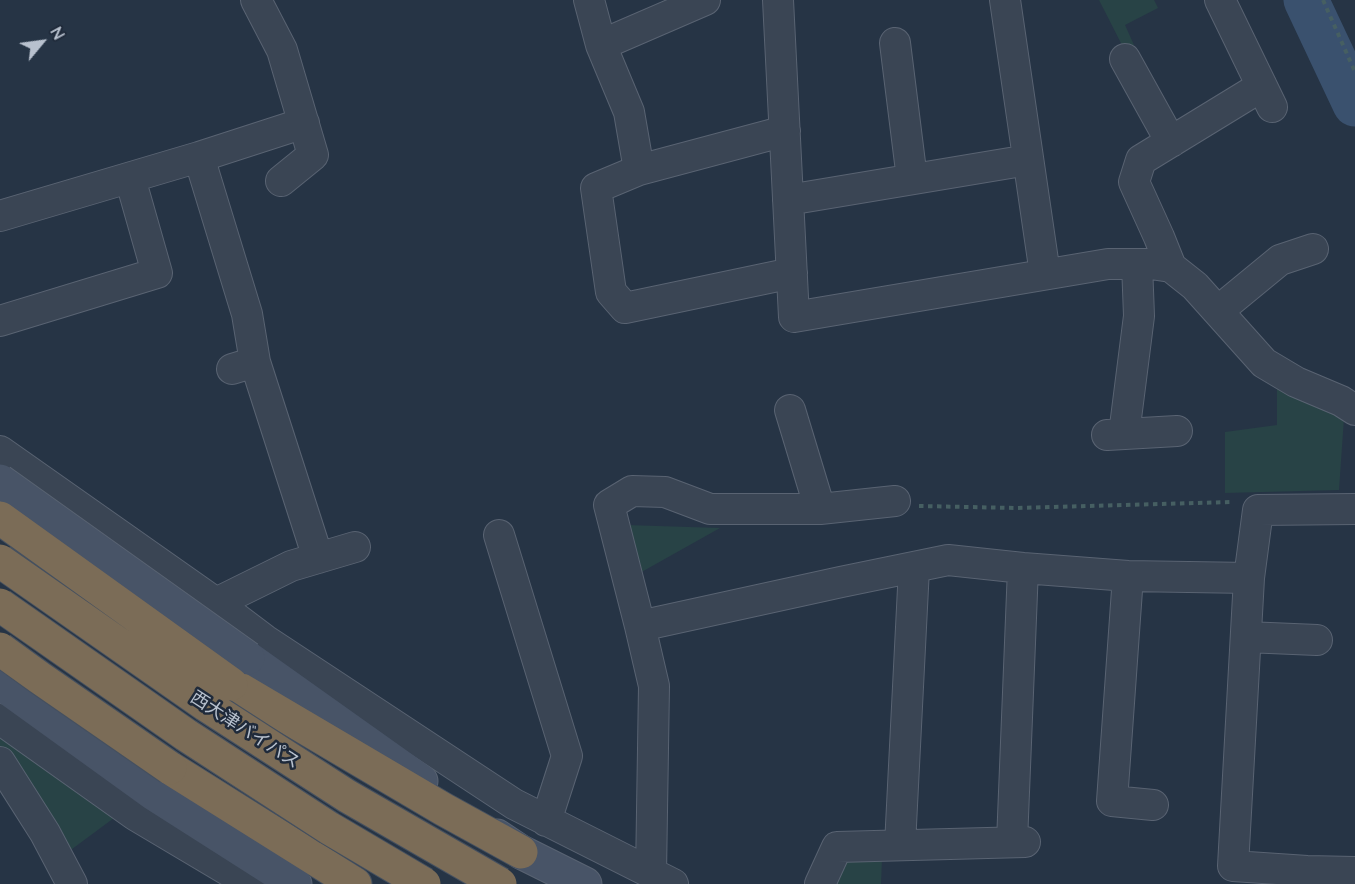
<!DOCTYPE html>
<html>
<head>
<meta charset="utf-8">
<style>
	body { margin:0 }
	#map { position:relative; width:1355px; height:884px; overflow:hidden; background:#263445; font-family:Quicksand,sans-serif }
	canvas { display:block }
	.north { position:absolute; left:12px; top:12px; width:60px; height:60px; -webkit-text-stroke:4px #1f2a3a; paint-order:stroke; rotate:61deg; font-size:16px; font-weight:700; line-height:24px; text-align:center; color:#b8c1ce }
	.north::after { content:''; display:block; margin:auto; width:21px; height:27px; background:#b8c1ce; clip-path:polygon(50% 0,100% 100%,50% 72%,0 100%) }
</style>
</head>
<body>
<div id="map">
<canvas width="1355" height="884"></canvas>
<div class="north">N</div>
</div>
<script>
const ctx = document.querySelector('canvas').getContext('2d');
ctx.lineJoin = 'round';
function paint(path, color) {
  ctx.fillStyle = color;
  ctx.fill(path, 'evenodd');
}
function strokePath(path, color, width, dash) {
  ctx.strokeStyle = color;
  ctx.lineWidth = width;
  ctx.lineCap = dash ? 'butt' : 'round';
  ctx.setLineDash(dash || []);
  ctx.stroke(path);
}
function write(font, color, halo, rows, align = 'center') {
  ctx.font = font + ' Quicksand,"Noto Sans JP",sans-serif';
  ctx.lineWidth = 5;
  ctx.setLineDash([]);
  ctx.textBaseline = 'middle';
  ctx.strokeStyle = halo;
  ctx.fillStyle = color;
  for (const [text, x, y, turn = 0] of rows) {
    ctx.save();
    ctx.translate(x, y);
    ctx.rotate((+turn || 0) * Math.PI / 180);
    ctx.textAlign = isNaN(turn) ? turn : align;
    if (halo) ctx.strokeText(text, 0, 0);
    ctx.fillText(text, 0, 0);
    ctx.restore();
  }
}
const green = new Path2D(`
	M 1099,0 L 1154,0 L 1158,8 L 1125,25 L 1134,45 L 1124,49 Z
	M 1277,387 L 1344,418 L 1339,490 L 1225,493 L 1225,432 L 1277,425 Z
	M 626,525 L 720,528 L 638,574 Z
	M 0,735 L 114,818 L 64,855 L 0,754 Z
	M 841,855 L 882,859 L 881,884 L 831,884 Z`);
const river = new Path2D(`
	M 1306,0 L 1355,104`);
const path = new Path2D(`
	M 1323,0 L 1355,72
	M 919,506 L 1016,508 L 1233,502`);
const street = new Path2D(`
	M 256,0 L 282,50 L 313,155 L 281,181
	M 589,0 L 601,45 L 629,112 L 639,170
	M 778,0 L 794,317 L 1108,264 L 1151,264 L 1171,267 L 1195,286 L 1264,363 L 1296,382 L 1341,401 L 1355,410
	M 1005,0 L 1045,274
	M 1220,0 L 1272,107
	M 895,43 L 912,179
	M 601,45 L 705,0
	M 1125,59 L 1171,142
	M 785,131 L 639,170 L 596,188 L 611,292 L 625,308 L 792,273
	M 199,157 L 247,314 L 255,362 L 318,558
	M 788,200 L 1028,160
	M 0,216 L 199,157 L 304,123
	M 1171,267 L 1159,237 L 1134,182 L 1141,160 L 1262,86
	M 1218,311 L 1280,260 L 1313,249
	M 0,321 L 157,273 L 130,178
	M 232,369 L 255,362
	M 790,410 L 820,509
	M 1124,434 L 1139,316 L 1137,264
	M 1107,435 L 1177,431
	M 0,451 L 216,603 L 265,640 L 514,804 L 673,884
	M 1355,509 L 1258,510 L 1249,578 L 1233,866 L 1307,871 L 1355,872
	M 499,535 L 567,756 L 546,821
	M 1128,576 L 1112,801 L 1153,805
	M 216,603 L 291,566 L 355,547
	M 640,626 L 841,582 L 948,560 L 1023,568 L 1128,576 L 1249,578
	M 1246,637 L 1317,640
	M 0,719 L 135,815 L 251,884
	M 0,762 L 45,833 L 72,884
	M 1012,842 L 1023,568
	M 900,845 L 914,568
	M 651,874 L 654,686 L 640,626 L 609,505 L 632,491 L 665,492 L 710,509 L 820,509 L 895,501
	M 820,884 L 837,847 L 1025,842`);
const secondary = new Path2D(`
	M 248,658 L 421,781
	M 0,683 L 154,794 L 295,884
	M 497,836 L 521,852 L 585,884`);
const highway = new Path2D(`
	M 231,684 L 443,809 L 521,852
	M 170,768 L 355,884`);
const secondaryBridge = new Path2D(`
	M 0,481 L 248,658`);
const highwayBridge = new Path2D(`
	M 0,518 L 231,684
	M 0,561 L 206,705 L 347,796 L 500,884
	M 0,605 L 186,735 L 329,828 L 424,884
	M 0,649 L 40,678 L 170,768`);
const streetNames = [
	["西大津バイパス",245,730,33]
];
paint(green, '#284346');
strokePath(river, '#3a516e', 45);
strokePath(street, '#596372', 32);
strokePath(secondary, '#596372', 35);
strokePath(highway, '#45505f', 35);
strokePath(path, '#465f62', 4, [4.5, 4.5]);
strokePath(street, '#3a4554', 30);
strokePath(secondary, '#485467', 33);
strokePath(highway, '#7b6c57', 33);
strokePath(secondaryBridge, '#596372', 35, []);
strokePath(highwayBridge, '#45505f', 35, []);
strokePath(secondaryBridge, '#485467', 33);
strokePath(highwayBridge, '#7b6c57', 33);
write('18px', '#b8c1ce', '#1f2a3a', streetNames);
</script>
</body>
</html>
